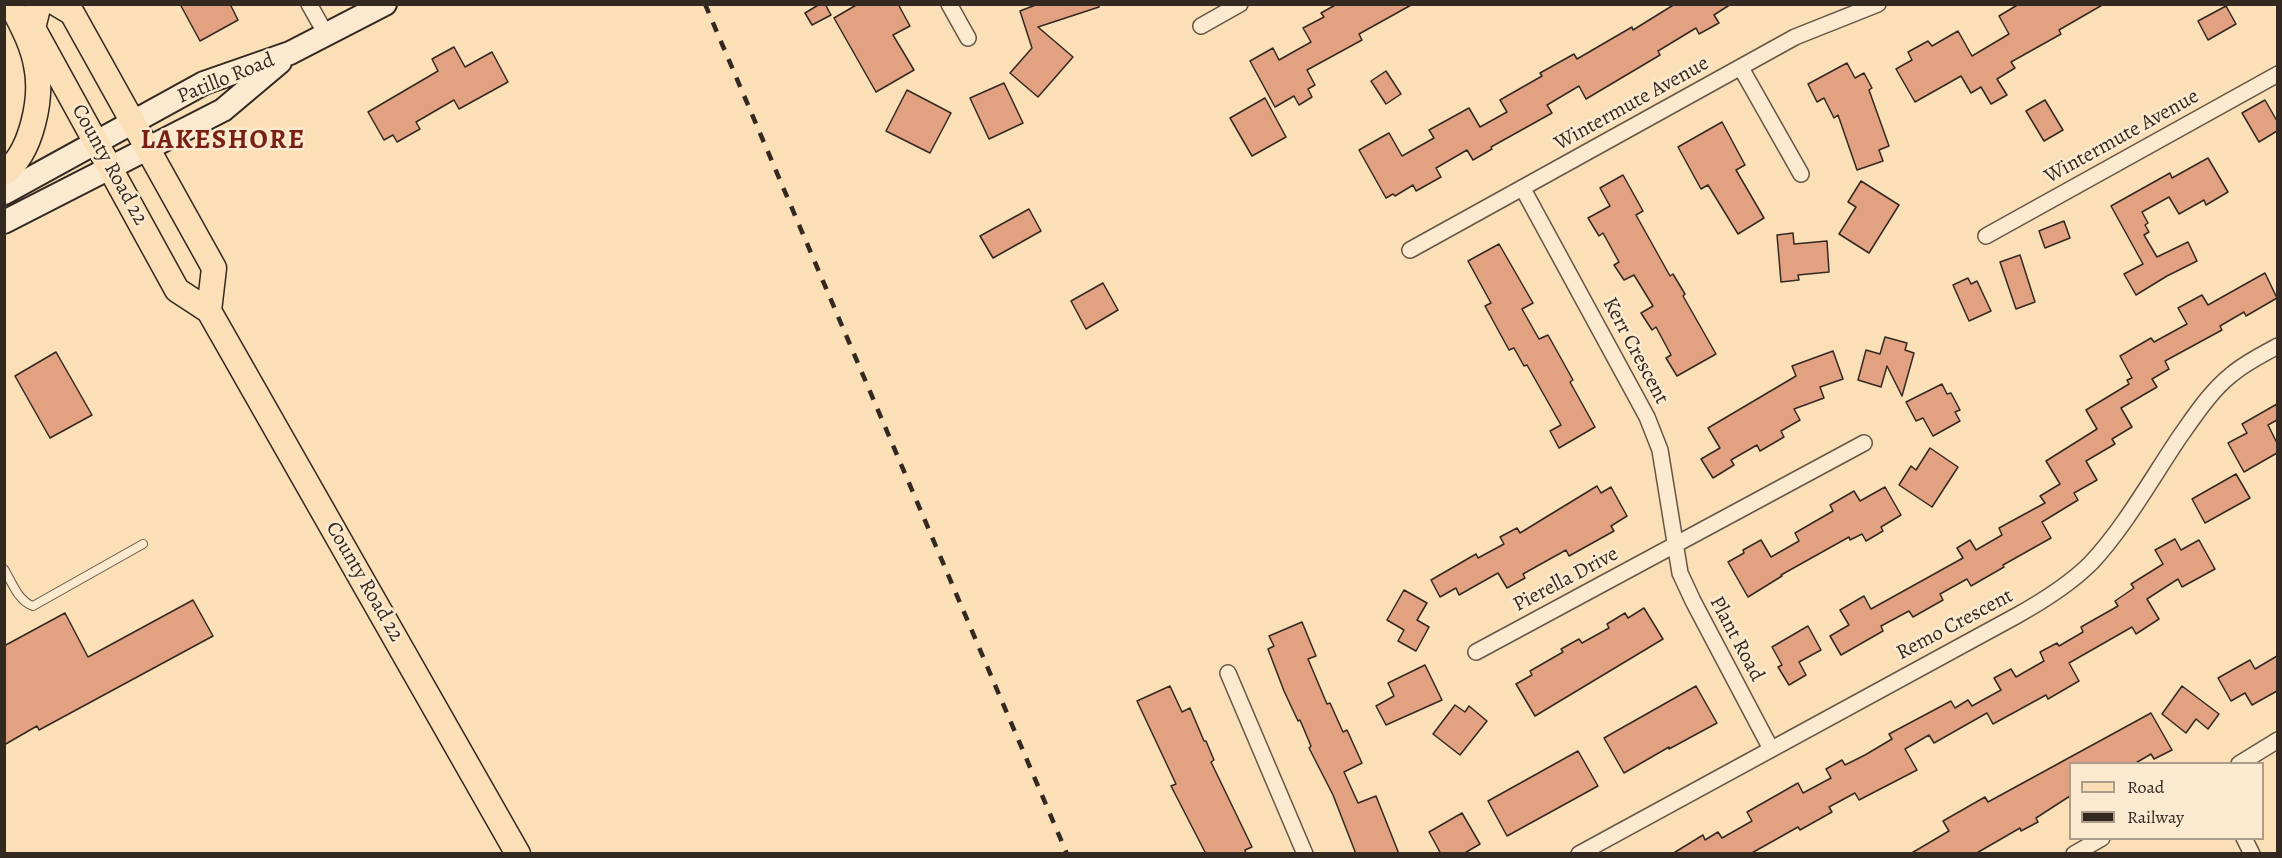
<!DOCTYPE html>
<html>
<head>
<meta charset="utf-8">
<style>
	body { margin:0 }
	#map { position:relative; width:2282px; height:858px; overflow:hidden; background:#fbdfb7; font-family:Alegreya,serif }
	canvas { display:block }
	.frame { position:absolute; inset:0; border:6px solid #332921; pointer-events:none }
	.legend { position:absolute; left:2069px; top:762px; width:195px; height:78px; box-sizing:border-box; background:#fcead0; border:2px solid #ac9d8a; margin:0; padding:8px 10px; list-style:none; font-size:18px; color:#332921 }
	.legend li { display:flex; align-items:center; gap:12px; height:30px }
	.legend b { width:30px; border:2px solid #ac9d8a }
</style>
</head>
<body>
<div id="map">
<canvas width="2282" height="858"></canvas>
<div class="frame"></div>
<ul class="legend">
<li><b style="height:8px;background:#fbdfb7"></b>Road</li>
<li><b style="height:8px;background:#332921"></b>Railway</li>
</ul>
</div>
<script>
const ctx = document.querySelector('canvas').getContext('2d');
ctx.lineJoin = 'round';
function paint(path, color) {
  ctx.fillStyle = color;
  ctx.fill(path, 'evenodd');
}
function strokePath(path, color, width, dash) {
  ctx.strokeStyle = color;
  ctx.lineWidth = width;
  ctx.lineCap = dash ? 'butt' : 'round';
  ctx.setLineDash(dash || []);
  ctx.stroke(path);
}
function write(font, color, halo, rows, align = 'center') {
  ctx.font = font + ' Alegreya,serif';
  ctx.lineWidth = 5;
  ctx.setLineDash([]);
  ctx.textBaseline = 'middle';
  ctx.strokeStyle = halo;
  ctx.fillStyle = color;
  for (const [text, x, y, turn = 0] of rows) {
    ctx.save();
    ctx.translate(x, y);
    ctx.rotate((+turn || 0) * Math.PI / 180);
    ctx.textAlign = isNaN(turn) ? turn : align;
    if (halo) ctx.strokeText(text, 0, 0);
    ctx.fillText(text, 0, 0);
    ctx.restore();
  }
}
const building = new Path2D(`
	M 180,4 L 230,4 L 238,20 L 200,41 Z
	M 820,4 L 825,4 L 831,15 L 812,25 L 805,13 Z
	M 858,4 L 898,4 L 910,26 L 893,35 L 914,70 L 876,92 L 834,18 Z
	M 1038,4 L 1099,4 L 1099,7 L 1038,27 L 1073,57 L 1038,97 L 1010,73 L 1032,48 L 1020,11 Z
	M 1337,4 L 1413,4 L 1359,34 L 1362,40 L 1307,70 L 1315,85 L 1308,89 L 1312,97 L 1299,105 L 1294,96 L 1275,107 L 1250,61 L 1273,48 L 1279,60 L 1311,42 L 1303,28 L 1324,17 L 1321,13 Z
	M 1675,4 L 1731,4 L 1714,15 L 1719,23 L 1699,34 L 1696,28 L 1658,51 L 1660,55 L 1586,99 L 1579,86 L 1547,105 L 1552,113 L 1491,147 L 1492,149 L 1473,160 L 1467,150 L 1436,168 L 1441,177 L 1416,191 L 1413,185 L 1395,196 L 1393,194 L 1386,198 L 1359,150 L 1389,133 L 1402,156 L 1434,138 L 1429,130 L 1469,108 L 1480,127 L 1507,112 L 1500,100 L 1542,76 L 1540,73 L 1574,54 L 1577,59 L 1632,27 L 1633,30 Z
	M 2019,4 L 2104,4 L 2059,30 L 2061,34 L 2011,62 L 2015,68 L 1997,79 L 2007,95 L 1991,104 L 1981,87 L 1971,93 L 1961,76 L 1915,102 L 1896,69 L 1912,60 L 1908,52 L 1928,41 L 1932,46 L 1958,31 L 1972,56 L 2009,34 L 1999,16 Z
	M 2226,6 L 2236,24 L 2208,40 L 2198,21 Z
	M 454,47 L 465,67 L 492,52 L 508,82 L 459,109 L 454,100 L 416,122 L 420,129 L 397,142 L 393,135 L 384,140 L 368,112 L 438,71 L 432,59 Z
	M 1847,63 L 1855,78 L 1864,73 L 1872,88 L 1869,90 L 1889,146 L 1879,150 L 1883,161 L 1857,170 L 1838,115 L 1834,118 L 1824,98 L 1817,102 L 1808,84 Z
	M 1386,71 L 1401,94 L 1386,104 L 1371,81 Z
	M 1004,83 L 1023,123 L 989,139 L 970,98 Z
	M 907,90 L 951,113 L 930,153 L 886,131 Z
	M 1265,98 L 1286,137 L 1252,156 L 1230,118 Z
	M 2045,100 L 2063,130 L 2044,141 L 2026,111 Z
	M 2265,100 L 2277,121 L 2277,131 L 2259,142 L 2242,113 Z
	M 1722,122 L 1745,165 L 1736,170 L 1764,218 L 1738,234 L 1708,185 L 1701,189 L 1678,147 Z
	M 2208,158 L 2228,192 L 2206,205 L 2204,200 L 2179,214 L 2169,197 L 2142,212 L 2148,223 L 2145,225 L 2149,232 L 2144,235 L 2157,257 L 2188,242 L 2197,261 L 2167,276 L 2136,295 L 2124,274 L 2143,264 L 2111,206 L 2170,173 L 2172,178 Z
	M 1623,175 L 1643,211 L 1636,215 L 1670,276 L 1673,274 L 1685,294 L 1683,296 L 1716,354 L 1677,376 L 1666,358 L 1671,355 L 1656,327 L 1652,330 L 1641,313 L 1653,306 L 1634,275 L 1624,280 L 1614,265 L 1619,262 L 1603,233 L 1599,236 L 1588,218 L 1610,206 L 1600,188 Z
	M 1861,181 L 1899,205 L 1869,253 L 1839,234 L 1856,207 L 1848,202 Z
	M 1029,209 L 1041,231 L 993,258 L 980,236 Z
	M 2064,221 L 2070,238 L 2045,248 L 2039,231 Z
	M 1793,233 L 1794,244 L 1827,241 L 1829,272 L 1798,275 L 1799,280 L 1781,282 L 1777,235 Z
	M 1499,244 L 1533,303 L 1522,309 L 1539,339 L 1548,335 L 1573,380 L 1570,382 L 1595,427 L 1559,448 L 1550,431 L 1561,425 L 1527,365 L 1524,366 L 1514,348 L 1509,350 L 1485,306 L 1491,303 L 1468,261 Z
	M 2020,255 L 2035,302 L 2016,309 L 2000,262 Z
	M 2265,273 L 2277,298 L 2246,316 L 2244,312 L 2220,326 L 2222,330 L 2165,361 L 2169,369 L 2152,379 L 2157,387 L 2121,408 L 2132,427 L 2112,439 L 2115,444 L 2086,461 L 2097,480 L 2074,493 L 2078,500 L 2042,522 L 2051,538 L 2003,565 L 2004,567 L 1971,586 L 1967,579 L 1940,594 L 1943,600 L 1913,617 L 1909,611 L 1881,626 L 1883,631 L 1841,655 L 1830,636 L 1849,625 L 1840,610 L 1864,596 L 1871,609 L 1963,558 L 1957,548 L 1970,540 L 1976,550 L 2002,535 L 1999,528 L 2045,503 L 2040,496 L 2060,484 L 2046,461 L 2097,429 L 2086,410 L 2129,384 L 2127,380 L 2132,378 L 2120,356 L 2151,338 L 2154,342 L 2187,324 L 2178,308 L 2202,295 L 2208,305 Z
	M 1968,278 L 1971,284 L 1977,281 L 1991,311 L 1969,321 L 1953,285 Z
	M 1103,283 L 1118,310 L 1086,329 L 1071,301 Z
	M 1885,337 L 1907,343 L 1905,350 L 1914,353 L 1902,396 L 1887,366 L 1881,387 L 1858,380 L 1866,350 L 1880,354 Z
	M 1833,351 L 1843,379 L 1820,387 L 1824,398 L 1794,409 L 1800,420 L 1781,431 L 1784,437 L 1760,451 L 1757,445 L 1731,460 L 1734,465 L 1713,478 L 1701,459 L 1720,448 L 1708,428 L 1796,376 L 1792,366 Z
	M 56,352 L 92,415 L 50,438 L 15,376 Z
	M 1942,384 L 1947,394 L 1951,393 L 1960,410 L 1955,412 L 1960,421 L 1933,436 L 1923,418 L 1916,421 L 1906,402 Z
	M 2277,404 L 2277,420 L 2268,425 L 2277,443 L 2277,453 L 2244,472 L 2228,443 L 2247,433 L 2242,424 Z
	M 1930,448 L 1958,467 L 1932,507 L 1899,485 L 1911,466 L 1916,470 Z
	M 2236,474 L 2250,498 L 2205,523 L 2192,499 Z
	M 1597,486 L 1601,493 L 1611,487 L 1627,516 L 1611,526 L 1614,531 L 1569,556 L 1566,550 L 1523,574 L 1525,578 L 1507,588 L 1498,573 L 1459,595 L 1456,588 L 1440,597 L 1431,580 L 1476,554 L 1478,558 L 1504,544 L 1500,537 L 1517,528 L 1520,533 Z
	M 1885,487 L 1901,515 L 1881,527 L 1883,531 L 1866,541 L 1862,534 L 1850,540 L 1849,537 L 1781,575 L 1782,576 L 1748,597 L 1728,562 L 1744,553 L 1743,550 L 1761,540 L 1771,557 L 1799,541 L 1795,533 L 1833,511 L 1830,505 L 1854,491 L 1860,501 Z
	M 2175,539 L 2181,550 L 2199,540 L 2215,569 L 2182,587 L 2178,579 L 2147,599 L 2159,619 L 2136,634 L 2132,627 L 2069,663 L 2079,681 L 2048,699 L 2046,695 L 1993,724 L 1987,713 L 1934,743 L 1929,735 L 1905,749 L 1917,770 L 1859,800 L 1855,793 L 1829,807 L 1832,812 L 1800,830 L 1798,827 L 1750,854 L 1672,854 L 1703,835 L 1705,840 L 1718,832 L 1722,838 L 1752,821 L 1747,812 L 1798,783 L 1803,793 L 1831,778 L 1826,769 L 1842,760 L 1845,765 L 1865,755 L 1892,739 L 1889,734 L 1951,701 L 1955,708 L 1968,700 L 1972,706 L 2001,690 L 1994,678 L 2011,669 L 2016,677 L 2044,661 L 2040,652 L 2057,643 L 2059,646 L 2083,632 L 2081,627 L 2118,606 L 2115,601 L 2134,588 L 2131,584 L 2163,564 L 2155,550 Z
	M 1404,590 L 1427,603 L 1417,620 L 1429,627 L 1416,651 L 1398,641 L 1404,630 L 1387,620 Z
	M 193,600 L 213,636 L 39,730 L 37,726 L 4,745 L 4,646 L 65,613 L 88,657 Z
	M 1644,608 L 1663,639 L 1535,716 L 1516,684 L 1532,675 L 1530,671 L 1563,652 L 1561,649 L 1579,639 L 1582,643 L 1609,628 L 1607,624 L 1625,613 L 1628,618 Z
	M 1302,622 L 1316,656 L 1308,659 L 1327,704 L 1330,703 L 1343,732 L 1347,730 L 1362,763 L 1344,772 L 1358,803 L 1376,796 L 1399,854 L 1356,854 L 1333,795 L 1309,748 L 1311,746 L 1300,720 L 1298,721 L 1284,691 L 1268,649 L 1274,646 L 1269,636 Z
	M 1808,626 L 1821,650 L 1799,662 L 1806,675 L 1789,685 L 1778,667 L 1782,665 L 1772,647 Z
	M 2277,656 L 2277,691 L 2252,705 L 2245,693 L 2231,701 L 2218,678 L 2250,660 L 2255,669 Z
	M 1425,665 L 1442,700 L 1386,725 L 1376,706 L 1394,696 L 1388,683 Z
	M 1170,686 L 1182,712 L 1190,708 L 1204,741 L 1206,741 L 1214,760 L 1211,762 L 1252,847 L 1245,850 L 1246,854 L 1206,854 L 1171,786 L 1176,784 L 1137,701 Z
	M 1696,686 L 1717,723 L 1669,749 L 1669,747 L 1624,773 L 1604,738 Z
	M 2182,686 L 2219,714 L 2208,729 L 2196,719 L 2186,733 L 2162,714 Z
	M 1455,705 L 1465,712 L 1469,706 L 1487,721 L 1460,755 L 1433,734 Z
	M 2151,713 L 2172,750 L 2154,759 L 2151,754 L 2134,764 L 2070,764 L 2070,796 L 2036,818 L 2038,822 L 2021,831 L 2020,828 L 1975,854 L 1910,854 L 1949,831 L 1943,821 L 1985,797 L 1988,802 Z
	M 1578,751 L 1598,786 L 1507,836 L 1488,801 Z
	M 1462,813 L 1480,844 L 1463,854 L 1441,854 L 1429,832 Z`);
const lane = new Path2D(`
	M 4,569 C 12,582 18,601 33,606 L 143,544`);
const street = new Path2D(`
	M 309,4 L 327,36
	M 949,4 L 968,38
	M 1201,26 L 1240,4
	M 1741,68 L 1801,174
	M 1523,189 L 1647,417 L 1660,450 L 1680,573 L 1693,601 L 1771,749
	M 1986,236 L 2278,74
	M 1410,250 L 1795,37 L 1878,4
	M 1476,652 L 1864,443
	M 1228,673 L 1305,854
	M 2239,764 L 2278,740
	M 2244,838 L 2252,854
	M 1579,854 L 2016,616 C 2043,601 2069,585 2091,563 C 2125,527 2153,476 2181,435 C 2196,414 2211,391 2231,375 C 2245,363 2261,355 2278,346
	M 2074,854 L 2102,838`);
const secondary = new Path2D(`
	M 4,193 L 204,83 L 290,53 L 385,4
	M 4,222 L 223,110 L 280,62`);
const primary = new Path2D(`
	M 39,4 L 33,28 L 177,290 L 209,311 L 518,854
	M 57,4 L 72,13 L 214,268 L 209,311
	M 4,173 C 32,153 43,97 36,65 C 32,43 21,24 11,4`);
const rail = new Path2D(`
	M 705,4 L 1067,854`);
const streetNames = [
	["Patillo Road",226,79,-22],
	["Wintermute Avenue",1632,104,-29],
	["Wintermute Avenue",2122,137,-29],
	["County Road 22",109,165,61],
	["Kerr Crescent",1635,351,62],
	["Pierella Drive",1566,580,-28],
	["County Road 22",364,582,60],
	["Remo Crescent",1955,625,-28],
	["Plant Road",1736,639,62]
];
const districtNames = [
	["LAKESHORE",223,141]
];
paint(building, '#e2a180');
strokePath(building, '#332921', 1.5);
strokePath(lane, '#655646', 10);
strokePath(street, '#655646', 18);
strokePath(secondary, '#332921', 26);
strokePath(primary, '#332921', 27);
strokePath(lane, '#fcead0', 8);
strokePath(street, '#fcead0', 15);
strokePath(secondary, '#fcead0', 22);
strokePath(primary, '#fbdfb7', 24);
strokePath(rail, '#332921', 4.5, [10, 10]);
write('21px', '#332921', '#fcead0', streetNames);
ctx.letterSpacing = '1.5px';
write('bold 27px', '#7a1f14', '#fcead0', districtNames);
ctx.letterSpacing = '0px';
</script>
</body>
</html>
